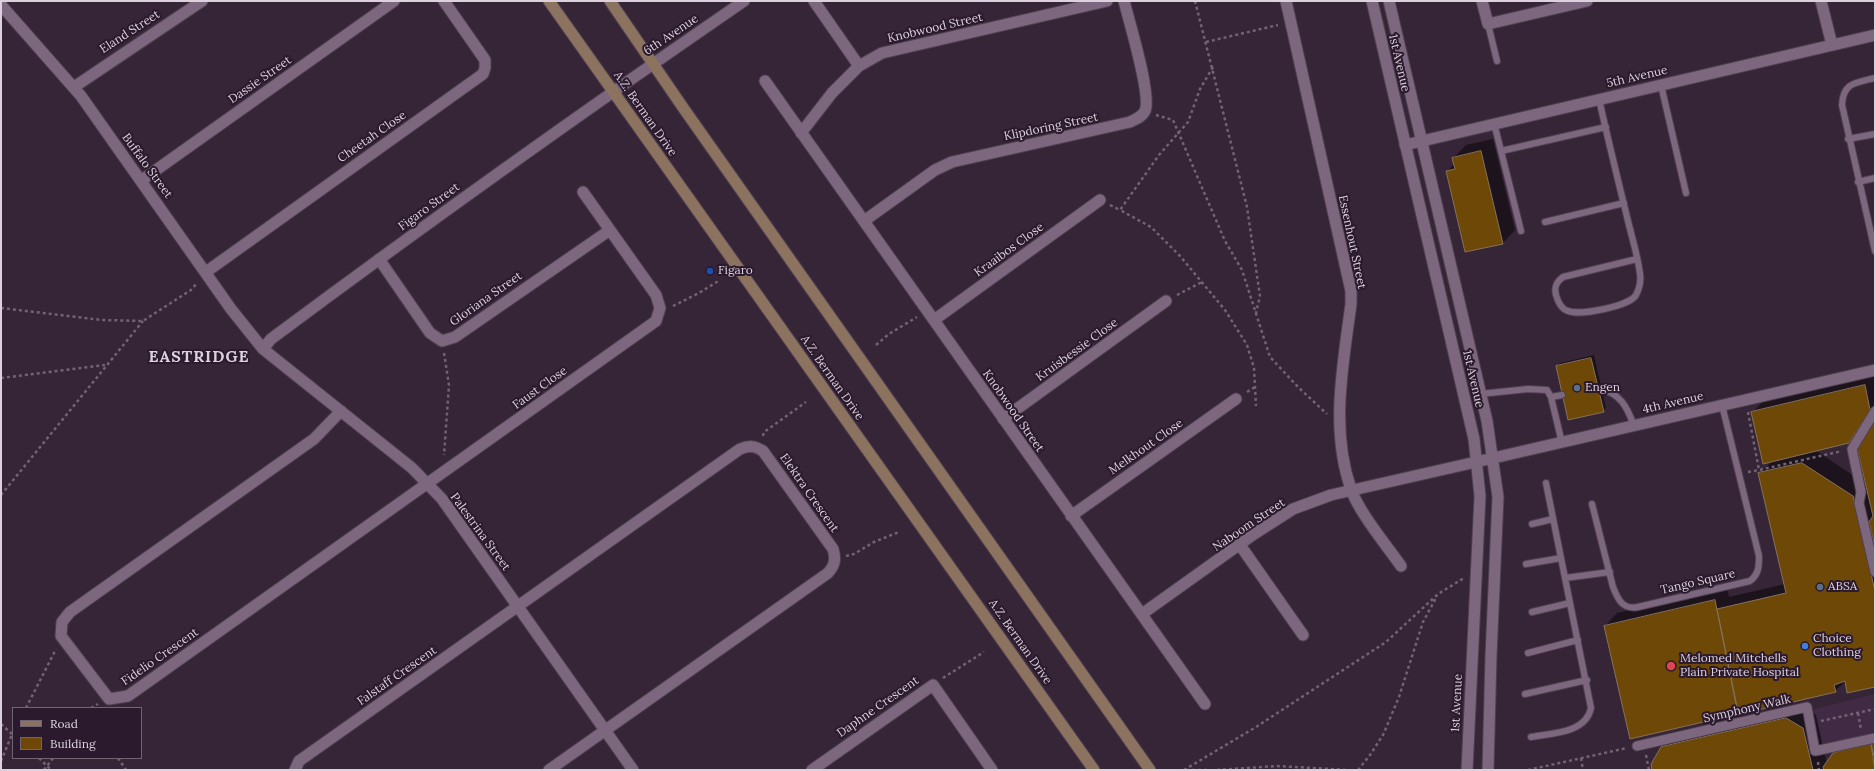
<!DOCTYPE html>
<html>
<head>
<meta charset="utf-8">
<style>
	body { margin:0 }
	#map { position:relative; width:1876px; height:771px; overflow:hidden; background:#362437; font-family:Lora,serif }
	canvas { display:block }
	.frame { position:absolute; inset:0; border:2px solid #dcd1dd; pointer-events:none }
	.legend { position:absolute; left:12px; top:707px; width:130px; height:52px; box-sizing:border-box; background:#2b1a2d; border:1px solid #726373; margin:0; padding:5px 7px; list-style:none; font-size:12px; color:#dcd1dd }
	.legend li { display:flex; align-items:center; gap:8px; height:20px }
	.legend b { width:20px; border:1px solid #726373 }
</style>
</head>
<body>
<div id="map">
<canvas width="1876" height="771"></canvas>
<div class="frame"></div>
<ul class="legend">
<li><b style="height:5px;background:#8b7360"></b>Road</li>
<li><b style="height:11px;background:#6e4807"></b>Building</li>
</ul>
</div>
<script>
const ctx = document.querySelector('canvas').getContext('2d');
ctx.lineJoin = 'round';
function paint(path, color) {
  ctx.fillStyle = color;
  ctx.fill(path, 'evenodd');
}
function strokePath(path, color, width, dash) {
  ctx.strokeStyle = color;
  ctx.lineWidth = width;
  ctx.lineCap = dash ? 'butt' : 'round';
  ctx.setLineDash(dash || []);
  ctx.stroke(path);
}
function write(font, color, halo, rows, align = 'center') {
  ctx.font = font + ' Lora,serif';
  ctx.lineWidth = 4;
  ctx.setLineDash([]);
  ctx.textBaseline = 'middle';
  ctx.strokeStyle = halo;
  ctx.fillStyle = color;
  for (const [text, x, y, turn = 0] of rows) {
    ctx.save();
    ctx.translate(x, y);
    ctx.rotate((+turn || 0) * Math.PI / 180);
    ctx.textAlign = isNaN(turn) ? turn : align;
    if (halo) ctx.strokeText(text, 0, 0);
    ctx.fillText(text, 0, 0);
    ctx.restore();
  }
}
const built = new Path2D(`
	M 1875,694 L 1875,732 L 1822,745 L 1814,709 Z`);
const shadow = new Path2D(`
	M 1493,139 L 1515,230 L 1503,243 L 1447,172 L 1454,164 L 1453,158 L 1466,145 Z
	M 1594,355 L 1606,408 L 1603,411 L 1569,419 L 1557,366 L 1560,363 Z
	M 1875,374 L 1875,408 L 1862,429 L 1849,443 L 1815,450 L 1866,484 L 1875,421 L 1875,686 L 1846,681 L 1835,691 L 1741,710 L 1738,713 L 1630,738 L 1605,626 L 1617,613 L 1727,588 L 1729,597 L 1785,584 L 1759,474 L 1773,460 L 1753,412 L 1765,399 Z
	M 1800,705 L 1816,715 L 1827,764 L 1847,741 L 1875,734 L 1875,770 L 1653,770 L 1662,748 L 1675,735 Z`);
const building = new Path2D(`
	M 1481,151 L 1503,244 L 1465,252 L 1446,171 L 1455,169 L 1452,158 Z
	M 1591,358 L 1604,412 L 1568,420 L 1556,366 Z
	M 1865,385 L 1870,410 L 1849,443 L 1763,464 L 1751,412 Z
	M 1875,420 L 1875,548 L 1869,522 L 1873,516 L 1857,448 Z
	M 1802,463 L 1853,496 L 1875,591 L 1875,687 L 1847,693 L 1845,681 L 1834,685 L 1836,692 L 1741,714 L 1739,707 L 1737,707 L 1717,609 L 1786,593 L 1758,473 Z
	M 1715,600 L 1738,714 L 1630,739 L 1604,626 Z
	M 1786,718 L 1803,728 L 1813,770 L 1652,770 L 1651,764 L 1661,747 Z
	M 1875,743 L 1875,760 L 1871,744 Z
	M 1871,744 L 1875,770 L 1824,770 L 1823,767 L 1833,753 Z`);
const path = new Path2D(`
	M 1195,1 L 1247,207 L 1260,296 L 1256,313
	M 1206,42 L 1278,25
	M 1213,67 L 1200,89 L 1188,122 L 1159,155 L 1120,210 L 1151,227 L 1180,256 L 1225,310 L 1247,345 L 1254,368 L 1256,406
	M 1156,115 L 1173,120 L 1179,134 L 1225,241 L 1242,270 L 1270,357 L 1298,387 L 1327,414
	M 1110,205 L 1120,210
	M 1177,295 L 1202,282
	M 673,306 L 699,293 L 720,280
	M 1,308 L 102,320 L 143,321 L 191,290 L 197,283
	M 876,345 L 889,334 L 917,317
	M 444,353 L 449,385 L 444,455
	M 1,378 L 105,365
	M 1247,392 L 1255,387
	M 1748,412 L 1759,470 L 1842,451
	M 763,436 L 764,432 L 806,402
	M 1748,472 L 1759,470
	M 1,495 L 143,321
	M 846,556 L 854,554 L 874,542 L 899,532
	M 943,678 L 984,652
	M 26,708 L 56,649
	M 91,708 L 98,704
	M 1858,713 L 1861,730
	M 1821,721 L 1875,709
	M 1,724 L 12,734
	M 1646,755 L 1649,770
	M 39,758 L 51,770
	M 118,758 L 126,770
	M 1581,758 L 1583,770
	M 1,761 L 13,732
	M 1818,762 L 1819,770
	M 44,770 L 53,758
	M 1184,770 L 1256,727 L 1386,642 L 1438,594 L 1464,578
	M 1186,770 L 1208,770
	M 1217,770 L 1277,766 L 1348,770
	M 1358,770 L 1370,755 L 1383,735 L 1399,697 L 1423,622 L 1437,596
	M 1528,770 L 1627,748`);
const service = new Path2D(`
	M 1488,24 L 1497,61
	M 1875,78 C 1856,83 1843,82 1842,105 L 1875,251
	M 1661,85 L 1686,193
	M 1599,99 C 1608,140 1618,180 1628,221 C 1632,238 1638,256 1640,274 C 1641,280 1639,289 1636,295 C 1630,306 1580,316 1568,311 C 1561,309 1558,302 1556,295 C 1554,287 1556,282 1563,277 L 1637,259
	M 1494,123 L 1521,231
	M 1848,139 L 1875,134
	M 1501,151 L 1606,127
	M 1858,182 L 1875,178
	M 1545,222 L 1624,203
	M 1598,388 C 1620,393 1627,406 1634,426
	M 1480,394 L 1528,389 L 1547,390 L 1551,397 L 1562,443
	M 1551,397 L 1562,395
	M 1592,504 L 1613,587 C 1618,600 1623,610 1638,607 L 1750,581 C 1759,574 1759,566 1759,556 L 1722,405
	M 1532,524 L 1553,519
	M 1526,564 L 1561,558
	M 1565,578 L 1610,572
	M 1532,612 L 1570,603
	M 1528,653 L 1578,640
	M 1525,694 L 1587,680
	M 1531,737 C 1553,733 1586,733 1591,708 L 1546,483`);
const pedestrian = new Path2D(`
	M 1875,411 L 1852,449 L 1861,492 L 1859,503 L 1875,572
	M 1637,746 L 1807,707 L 1815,751 L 1875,738`);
const minor = new Path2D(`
	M 814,1 L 859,66
	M 1286,1 L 1351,291 L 1351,304 C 1343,365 1330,429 1351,489 C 1358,511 1387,546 1401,566
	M 1482,1 L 1488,24 L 1587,1
	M 1821,1 L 1832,45
	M 1,5 L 81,96 L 231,309 L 263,349 L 412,468 L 442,499 L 633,770
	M 765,81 L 1205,704
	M 74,87 L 202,1
	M 801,133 L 832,93 L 859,66 L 882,53 L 1107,1
	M 1405,145 L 1875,35
	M 142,180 L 394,1
	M 864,221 L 935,170 L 952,162 L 1130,122 C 1136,119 1142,117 1145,111 C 1152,96 1129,21 1124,1
	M 379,259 L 430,333 L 442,341 L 455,337 L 610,230
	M 206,272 L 483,74 L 485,68 L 485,60 L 444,1
	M 934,320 L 1100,200
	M 263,349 L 271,339 C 427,223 584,111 744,1
	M 341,411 L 314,439 L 70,612 L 62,622 L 61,636 L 109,699 L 128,696 L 656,321 L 660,308 L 656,295 L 583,192
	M 1003,419 L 1166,301
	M 1071,516 L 1236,399
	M 1240,545 L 1303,635
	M 1142,614 L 1254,534 L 1293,509 L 1331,495 L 1476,462
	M 295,770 L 299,761 L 740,449 C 750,445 755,446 763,451 L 833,549 C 836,559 835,565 828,573 L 549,770
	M 812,770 L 933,685 L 992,770`);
const tertiary = new Path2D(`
	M 1372,1 L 1474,439 L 1480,496 L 1467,770
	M 1389,1 L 1487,421 L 1498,497 L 1491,656 L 1488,770
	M 1476,462 L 1875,370`);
const secondary = new Path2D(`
	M 549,1 L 1094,770
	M 610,1 L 684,109 L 1150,770`);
const markers = [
	[710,271,4,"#1a4fb4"],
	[1577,388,4,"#5c6f8a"],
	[1820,587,4,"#5c6f8a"],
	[1805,646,4,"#3f7fe0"],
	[1671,666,5,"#e0444e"]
];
const streetNames = [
	["Knobwood Street",935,28,-13],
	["Eland Street",130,32,-33],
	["6th Avenue",671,35,-34],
	["1st Avenue",1399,63,77],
	["5th Avenue",1637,77,-13],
	["Dassie Street",260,80,-35],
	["A.Z. Berman Drive",645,114,55],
	["Klipdoring Street",1051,127,-12],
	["Cheetah Close",372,137,-35],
	["Buffalo Street",147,166,54],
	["Figaro Street",429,207,-36],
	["Essenhout Street",1352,242,78],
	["Kraaibos Close",1009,250,-36],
	["Gloriana Street",486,299,-35],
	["Kruisbessie Close",1077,350,-36],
	["A.Z. Berman Drive",832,378,55],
	["1st Avenue",1473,379,77],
	["Faust Close",540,388,-36],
	["4th Avenue",1673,403,-13],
	["Knobwood Street",1013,411,55],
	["Melkhout Close",1146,447,-35],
	["Elektra Crescent",809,493,55],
	["Naboom Street",1249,525,-34],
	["Palestrina Street",480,532,54],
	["Tango Square",1698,582,-13],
	["A.Z. Berman Drive",1020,642,55],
	["Fidelio Crescent",160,657,-35],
	["Falstaff Crescent",397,676,-35],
	["1st Avenue",1457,703,-87],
	["Daphne Crescent",878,707,-35],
	["Symphony Walk",1747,709,-13]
];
const poiNames = [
	["Figaro",718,271],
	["Engen",1585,388],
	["ABSA",1828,587],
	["Choice",1813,639],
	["Clothing",1813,653],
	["Melomed Mitchells",1680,659],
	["Plain Private Hospital",1680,673]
];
const districtNames = [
	["EASTRIDGE",199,357]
];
paint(built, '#412b44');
paint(shadow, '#0007');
paint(building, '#6e4807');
strokePath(building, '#85725a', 1);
strokePath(service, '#4f4050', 8);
strokePath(pedestrian, '#4f4050', 11);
strokePath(minor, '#4f4050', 13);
strokePath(tertiary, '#4f4050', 13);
strokePath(secondary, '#4f4050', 13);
strokePath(path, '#726373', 2.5, [3, 3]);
strokePath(service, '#7c677e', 6);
strokePath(pedestrian, '#7c677e', 9);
strokePath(minor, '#7c677e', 11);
strokePath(tertiary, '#7c677e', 11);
strokePath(secondary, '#8b7360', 11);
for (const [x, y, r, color] of markers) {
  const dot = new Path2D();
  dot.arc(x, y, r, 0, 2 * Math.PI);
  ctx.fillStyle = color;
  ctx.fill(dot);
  strokePath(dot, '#2b1a2d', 1.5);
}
write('12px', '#dcd1dd', '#2b1a2d', streetNames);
write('12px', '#dcd1dd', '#2b1a2d', poiNames, 'left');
ctx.letterSpacing = '1px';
write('bold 16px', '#dcd1dd', '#2b1a2d', districtNames);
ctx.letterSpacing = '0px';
</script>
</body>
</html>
